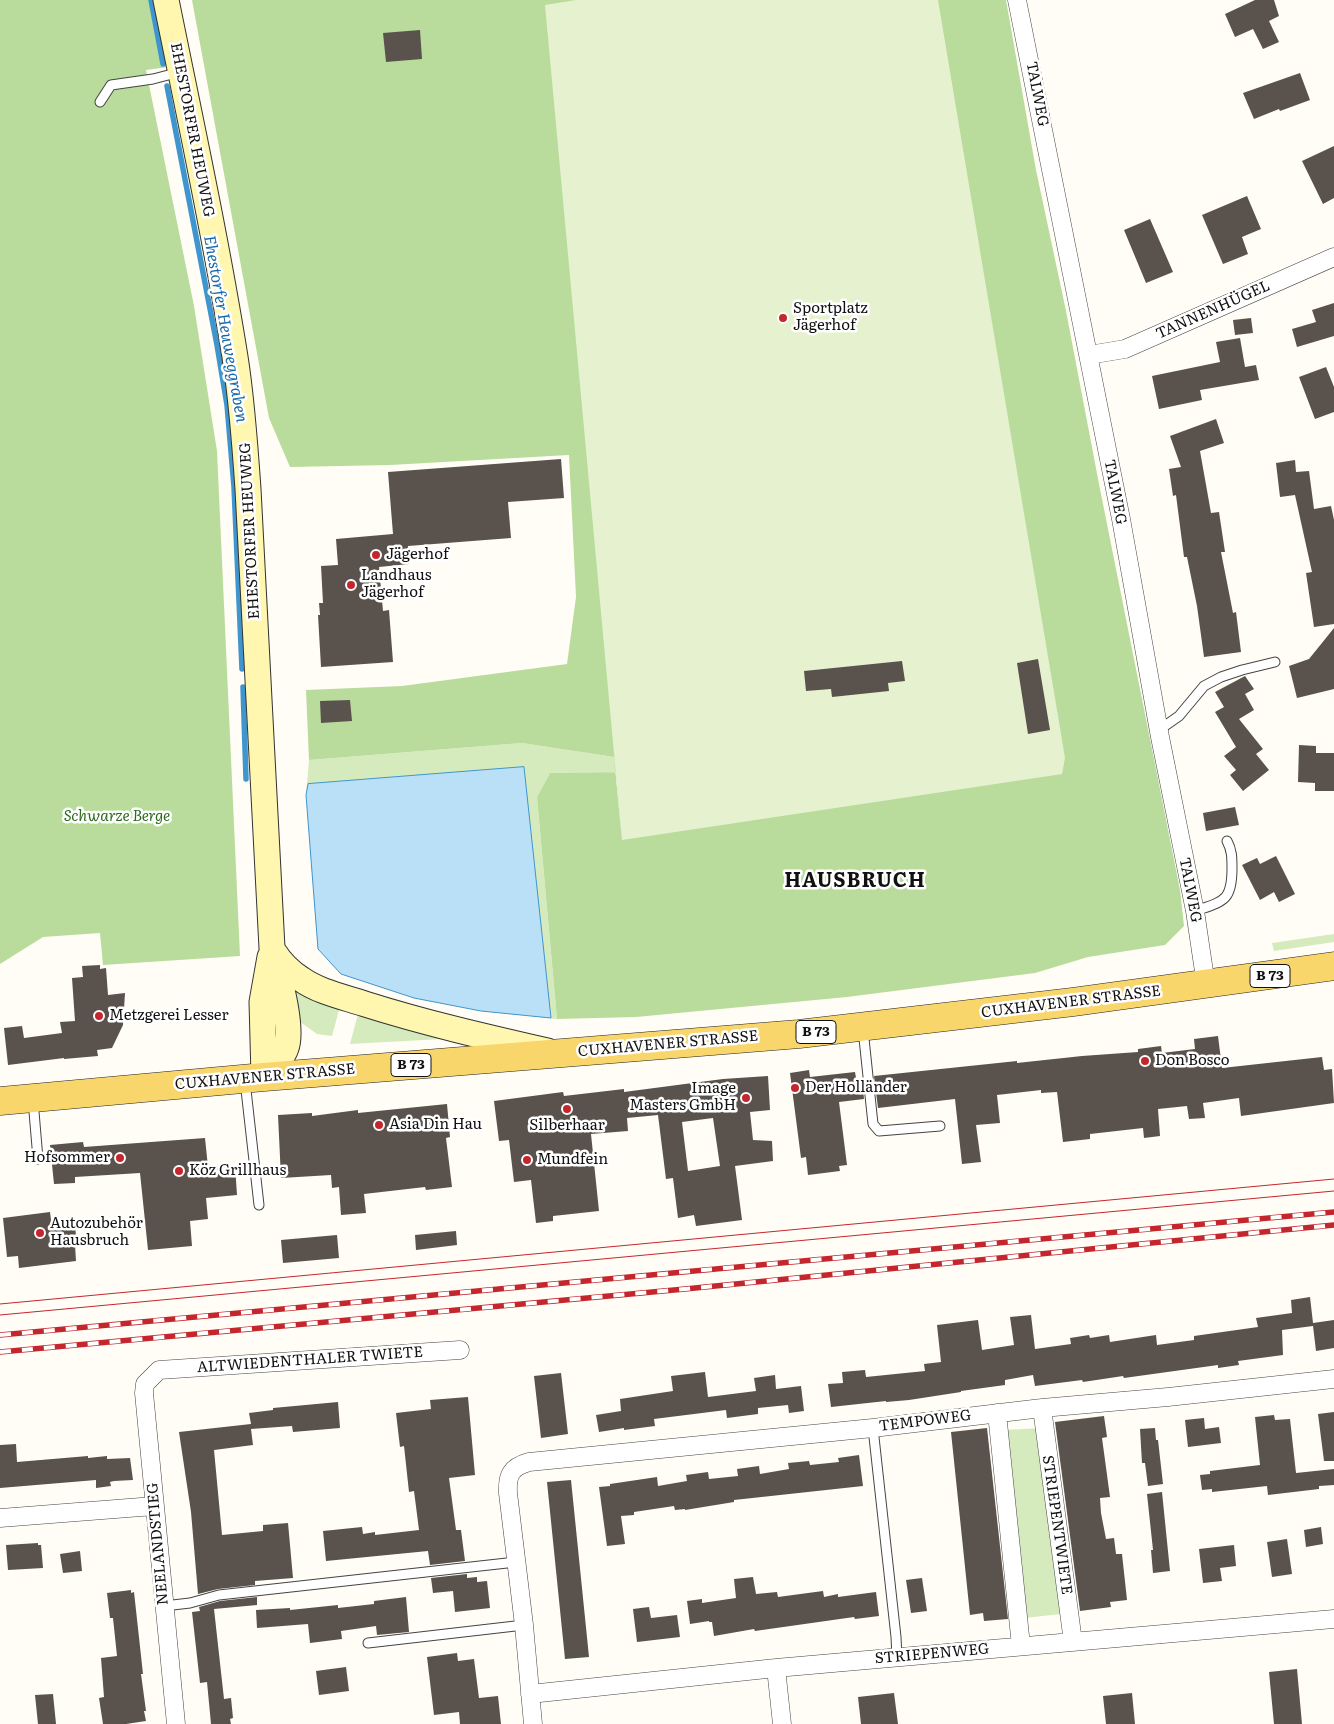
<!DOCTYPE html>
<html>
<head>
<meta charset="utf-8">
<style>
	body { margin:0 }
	canvas { display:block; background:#fffdf5 }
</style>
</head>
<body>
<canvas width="1334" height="1724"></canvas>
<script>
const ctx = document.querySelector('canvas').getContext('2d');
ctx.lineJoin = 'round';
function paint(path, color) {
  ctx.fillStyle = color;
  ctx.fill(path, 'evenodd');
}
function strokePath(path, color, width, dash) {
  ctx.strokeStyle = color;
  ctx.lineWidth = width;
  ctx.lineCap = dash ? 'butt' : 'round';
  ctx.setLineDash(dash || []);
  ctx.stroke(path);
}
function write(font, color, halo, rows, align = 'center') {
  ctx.font = font + ' Literata,serif';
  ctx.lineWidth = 5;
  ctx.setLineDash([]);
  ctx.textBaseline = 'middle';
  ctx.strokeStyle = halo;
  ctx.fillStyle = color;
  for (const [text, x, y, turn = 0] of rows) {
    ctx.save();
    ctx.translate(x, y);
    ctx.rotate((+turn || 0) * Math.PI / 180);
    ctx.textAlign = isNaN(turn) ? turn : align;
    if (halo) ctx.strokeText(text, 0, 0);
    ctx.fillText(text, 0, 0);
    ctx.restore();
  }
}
const green = new Path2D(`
	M 522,743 L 614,757 L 616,772 L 550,773 L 537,797 L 557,1019 L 481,1011 L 414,998 L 341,974 L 318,949 L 306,795 L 309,760 Z
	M 1334,934 L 1334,942 L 1274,951 L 1272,943 Z
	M 295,991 L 338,1007 L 339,1010 L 332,1036 L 317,1034 L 296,1019 Z
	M 358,1014 L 442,1039 L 350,1044 Z
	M 1041,1428 L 1061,1614 L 1024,1618 L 1004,1430 Z`);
const forest = new Path2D(`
	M 0,0 L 156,0 L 168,67 L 146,70 L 194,306 L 217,451 L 240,956 L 103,965 L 100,933 L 43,937 L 0,964 Z
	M 192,0 L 1006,0 L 1036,170 L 1066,311 L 1099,484 L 1157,774 L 1180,890 L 1184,926 L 1165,945 L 1088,957 L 1035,973 L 847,997 L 636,1017 L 557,1019 L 537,797 L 550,773 L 616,772 L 622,840 L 614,757 L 522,743 L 309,760 L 306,690 L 402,686 L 567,664 L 576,597 L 569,455 L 390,465 L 290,467 L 269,418 Z`);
const pitch = new Path2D(`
	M 576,0 L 938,0 L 1065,758 L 1062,774 L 622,840 L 545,5 Z`);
const water = new Path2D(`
	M 524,767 L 551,1018 L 481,1011 L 414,998 L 341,974 L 318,949 L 306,795 L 308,784 Z`);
const stream = new Path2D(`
	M 151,0 L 163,64
	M 167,86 L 217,345 L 227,405 L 234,487 L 242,669
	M 243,687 L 246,779`);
const building = new Path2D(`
	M 1255,0 L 1274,0 L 1279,16 L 1269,21 L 1279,42 L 1263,49 L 1253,29 L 1235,37 L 1225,14 Z
	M 420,30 L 422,59 L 386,62 L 383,33 Z
	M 1300,73 L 1310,100 L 1280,111 L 1279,109 L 1254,119 L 1243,93 Z
	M 1334,146 L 1334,198 L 1323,204 L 1302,161 Z
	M 1247,196 L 1261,229 L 1242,237 L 1248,254 L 1223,264 L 1202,215 Z
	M 1150,219 L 1173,272 L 1146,283 L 1124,230 Z
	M 1334,303 L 1334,336 L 1297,347 L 1292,329 L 1316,322 L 1312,310 Z
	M 1251,318 L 1253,333 L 1235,335 L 1233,320 Z
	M 1240,338 L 1245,367 L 1256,365 L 1259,380 L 1200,390 L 1202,400 L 1159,409 L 1152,376 L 1220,362 L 1216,342 Z
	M 1326,367 L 1334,387 L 1334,412 L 1315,419 L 1299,377 Z
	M 1216,419 L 1224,443 L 1200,451 L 1211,513 L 1219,512 L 1225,552 L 1221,552 L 1233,613 L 1236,612 L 1241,652 L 1204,657 L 1197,606 L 1187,557 L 1184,557 L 1176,495 L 1173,496 L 1169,469 L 1181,467 L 1170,436 Z
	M 561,459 L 564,498 L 508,502 L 511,538 L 408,546 L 409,564 L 379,567 L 383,611 L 389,610 L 393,662 L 321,667 L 318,615 L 320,615 L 319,603 L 323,603 L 321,566 L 338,565 L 336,539 L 393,534 L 388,472 Z
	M 1295,460 L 1296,472 L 1309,471 L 1314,509 L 1331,506 L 1334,520 L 1334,624 L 1314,627 L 1306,573 L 1312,572 L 1295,495 L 1280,497 L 1276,463 Z
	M 1334,628 L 1334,689 L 1297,698 L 1289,666 L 1309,659 Z
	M 1038,659 L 1050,730 L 1028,734 L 1017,663 Z
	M 902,661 L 905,681 L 888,683 L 889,691 L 832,697 L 831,689 L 806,691 L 804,671 Z
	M 1245,676 L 1254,689 L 1245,694 L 1254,710 L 1239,719 L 1263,749 L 1256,754 L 1269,770 L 1243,791 L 1230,775 L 1236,770 L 1224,756 L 1236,747 L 1215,712 L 1224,707 L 1215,692 Z
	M 350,700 L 352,721 L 321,723 L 320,701 Z
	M 1299,745 L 1316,746 L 1316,753 L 1334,753 L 1334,791 L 1315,791 L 1315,783 L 1298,782 Z
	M 1235,807 L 1239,825 L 1206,831 L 1203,813 Z
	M 1276,856 L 1295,894 L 1279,902 L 1274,892 L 1260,900 L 1242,865 L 1257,858 L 1260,864 Z
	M 100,965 L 100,969 L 106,968 L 108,995 L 125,993 L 123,1025 L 112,1048 L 97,1050 L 98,1056 L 64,1059 L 64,1058 L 8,1065 L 4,1028 L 22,1026 L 24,1038 L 62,1033 L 60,1022 L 75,1021 L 72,978 L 83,977 L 82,966 Z
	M 1218,1036 L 1222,1068 L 1322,1057 L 1324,1070 L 1332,1069 L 1334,1103 L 1241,1116 L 1239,1098 L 1203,1103 L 1205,1118 L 1189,1119 L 1187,1106 L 1158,1109 L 1160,1136 L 1144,1138 L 1143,1128 L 1090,1134 L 1090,1139 L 1063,1142 L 1057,1092 L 1041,1093 L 1041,1090 L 997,1095 L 1000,1123 L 976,1125 L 981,1162 L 962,1164 L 955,1099 L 878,1108 L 874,1076 L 1017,1061 L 1017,1063 L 1082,1056 L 1138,1052 L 1138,1049 L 1161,1046 L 1162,1053 L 1195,1049 L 1194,1039 Z
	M 809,1070 L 810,1077 L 855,1072 L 856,1078 L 862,1078 L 864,1099 L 839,1102 L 847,1165 L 839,1166 L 840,1171 L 808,1175 L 806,1157 L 801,1158 L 790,1073 Z
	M 768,1076 L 770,1110 L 750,1112 L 753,1140 L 772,1141 L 773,1161 L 735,1166 L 742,1220 L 696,1226 L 694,1215 L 678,1218 L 673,1178 L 666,1179 L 658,1115 L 627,1118 L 628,1131 L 591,1134 L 599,1211 L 553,1216 L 553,1221 L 536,1223 L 531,1180 L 514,1182 L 509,1140 L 499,1141 L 494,1101 L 563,1092 L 564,1096 L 624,1089 L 624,1092 L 723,1079 ZM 713,1118 L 720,1166 L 688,1171 L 682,1122 Z
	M 447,1104 L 450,1137 L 446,1138 L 452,1187 L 426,1190 L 425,1187 L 364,1194 L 366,1213 L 341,1215 L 339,1187 L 332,1188 L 331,1175 L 281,1178 L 278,1115 L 312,1113 L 312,1116 L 358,1110 L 358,1113 Z
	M 205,1138 L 208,1167 L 235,1165 L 237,1195 L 206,1198 L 208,1219 L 190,1221 L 192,1246 L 148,1250 L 140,1173 L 75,1177 L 75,1183 L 54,1184 L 50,1145 L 83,1142 L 84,1147 Z
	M 50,1212 L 51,1220 L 74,1217 L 77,1245 L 75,1245 L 76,1261 L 19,1268 L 18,1256 L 7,1257 L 3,1218 Z
	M 456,1231 L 457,1245 L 416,1250 L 415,1235 Z
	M 337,1235 L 339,1258 L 283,1263 L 281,1240 Z
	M 1310,1297 L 1313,1323 L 1334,1320 L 1334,1348 L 1316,1351 L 1313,1326 L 1282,1330 L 1283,1355 L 1238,1361 L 1239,1365 L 1218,1368 L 1218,1365 L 1124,1378 L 1123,1376 L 1083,1382 L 1082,1380 L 1035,1386 L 1033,1375 L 1005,1380 L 1005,1385 L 961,1391 L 961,1392 L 909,1400 L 886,1402 L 886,1401 L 831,1407 L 828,1384 L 843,1383 L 842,1372 L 865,1370 L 866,1377 L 925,1371 L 924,1364 L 941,1362 L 937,1325 L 978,1320 L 982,1350 L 1014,1345 L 1010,1317 L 1031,1315 L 1035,1349 L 1071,1344 L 1070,1338 L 1089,1335 L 1090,1338 L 1109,1335 L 1110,1342 L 1156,1335 L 1157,1345 L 1194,1340 L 1194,1336 L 1258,1327 L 1256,1318 L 1292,1313 L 1291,1300 Z
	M 705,1372 L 708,1397 L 756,1391 L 754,1378 L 775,1375 L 776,1389 L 801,1386 L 804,1411 L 789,1413 L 788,1405 L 758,1408 L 758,1414 L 727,1418 L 726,1410 L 654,1419 L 655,1426 L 624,1430 L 624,1428 L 599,1432 L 596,1415 L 621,1411 L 620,1399 L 673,1391 L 671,1376 Z
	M 561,1373 L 568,1434 L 541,1438 L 534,1376 Z
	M 468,1397 L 475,1475 L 449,1478 L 456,1530 L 461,1530 L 465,1561 L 430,1565 L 428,1551 L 326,1561 L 323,1531 L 362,1527 L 363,1534 L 375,1532 L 375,1535 L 419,1530 L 414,1491 L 409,1492 L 404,1446 L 400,1447 L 396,1413 L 431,1409 L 430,1400 Z
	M 338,1402 L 340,1428 L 293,1432 L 292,1426 L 251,1429 L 253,1445 L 214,1450 L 222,1535 L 263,1531 L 263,1525 L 288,1523 L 293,1578 L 255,1581 L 255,1585 L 218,1589 L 198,1594 L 191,1512 L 179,1432 L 251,1424 L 249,1413 L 273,1410 L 273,1408 Z
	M 1334,1412 L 1334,1461 L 1324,1461 L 1318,1414 Z
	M 1274,1415 L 1275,1420 L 1290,1419 L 1296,1473 L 1334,1469 L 1334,1485 L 1319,1486 L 1319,1489 L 1268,1495 L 1267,1486 L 1212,1492 L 1212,1489 L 1202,1490 L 1200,1475 L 1210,1474 L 1210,1471 L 1260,1465 L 1255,1417 Z
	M 1104,1416 L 1107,1437 L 1102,1438 L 1110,1497 L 1100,1498 L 1101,1513 L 1106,1539 L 1114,1538 L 1116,1554 L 1122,1554 L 1127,1600 L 1110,1602 L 1111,1607 L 1080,1611 L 1055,1422 Z
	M 1204,1418 L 1205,1429 L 1219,1427 L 1221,1443 L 1188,1447 L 1185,1420 Z
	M 987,1428 L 1008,1619 L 984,1621 L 983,1613 L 970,1615 L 951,1432 Z
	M 1155,1428 L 1156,1440 L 1158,1440 L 1163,1484 L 1148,1486 L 1145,1463 L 1142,1463 L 1140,1429 Z
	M 16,1444 L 17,1462 L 88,1456 L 88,1458 L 107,1456 L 107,1459 L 130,1458 L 133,1480 L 114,1481 L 110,1482 L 111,1486 L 96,1488 L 96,1480 L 0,1488 L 0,1445 Z
	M 859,1455 L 863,1486 L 734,1500 L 734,1502 L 685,1510 L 685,1509 L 675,1510 L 674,1506 L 634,1512 L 634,1515 L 621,1516 L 625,1544 L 607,1546 L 599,1487 L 610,1486 L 610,1484 L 657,1477 L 658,1486 L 687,1481 L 686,1475 L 708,1472 L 709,1479 L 738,1476 L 737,1469 L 759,1466 L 760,1474 L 789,1469 L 788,1463 L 809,1461 L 810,1465 L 839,1462 L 838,1458 Z
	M 571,1480 L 589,1657 L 565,1659 L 547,1482 Z
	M 1162,1492 L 1170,1571 L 1153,1573 L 1151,1550 L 1153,1550 L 1147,1494 Z
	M 1321,1527 L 1323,1544 L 1306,1547 L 1304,1530 Z
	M 1287,1539 L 1292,1574 L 1272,1577 L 1267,1542 Z
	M 38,1543 L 38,1545 L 41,1545 L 43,1568 L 8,1570 L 6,1545 Z
	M 1234,1545 L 1236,1566 L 1220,1568 L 1222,1581 L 1203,1583 L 1199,1549 Z
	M 80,1551 L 82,1571 L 63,1573 L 60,1554 Z
	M 467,1574 L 467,1578 L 477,1577 L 477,1582 L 487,1581 L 490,1608 L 455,1612 L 453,1591 L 433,1593 L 431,1578 Z
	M 753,1577 L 756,1594 L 777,1592 L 778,1597 L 823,1591 L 824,1597 L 838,1594 L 838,1597 L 876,1592 L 879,1616 L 855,1619 L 854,1617 L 755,1631 L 754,1629 L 714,1636 L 712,1622 L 709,1622 L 709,1621 L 690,1624 L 687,1601 L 702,1599 L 702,1603 L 736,1598 L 734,1579 Z
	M 922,1578 L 927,1611 L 911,1613 L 906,1580 Z
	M 131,1590 L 131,1593 L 134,1592 L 143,1674 L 141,1674 L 146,1711 L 144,1711 L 146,1721 L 126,1724 L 103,1724 L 99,1698 L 104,1697 L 101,1658 L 117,1656 L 113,1618 L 110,1618 L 107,1593 Z
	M 257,1597 L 257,1605 L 214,1609 L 224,1699 L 231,1698 L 233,1718 L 230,1719 L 231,1724 L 211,1724 L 207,1682 L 200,1683 L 192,1612 L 200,1611 L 199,1607 L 220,1601 Z
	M 406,1597 L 409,1632 L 377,1635 L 376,1626 L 341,1631 L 342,1639 L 310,1643 L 308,1624 L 257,1628 L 256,1610 L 290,1608 L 290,1610 L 338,1605 L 338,1608 L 374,1604 L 374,1601 Z
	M 649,1607 L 651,1618 L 677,1615 L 680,1637 L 637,1642 L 633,1609 Z
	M 457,1653 L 458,1661 L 474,1659 L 479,1698 L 498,1696 L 501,1724 L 460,1724 L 459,1712 L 434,1715 L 427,1657 Z
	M 346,1667 L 349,1691 L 319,1695 L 316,1671 Z
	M 1297,1669 L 1302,1724 L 1274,1724 L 1269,1672 Z
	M 894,1693 L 898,1724 L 861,1724 L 858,1697 Z
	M 1132,1693 L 1135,1724 L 1106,1724 L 1103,1696 Z
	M 53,1694 L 56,1724 L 38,1724 L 35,1695 Z`);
const service = new Path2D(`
	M 100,102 L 111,85 L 153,79 L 180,72
	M 1159,730 L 1179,716 L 1204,686 L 1221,677 L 1242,670 L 1275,662
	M 1195,911 C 1224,901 1232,901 1232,868 C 1232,858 1232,850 1227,841
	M 863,1029 L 873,1124 L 879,1131 L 940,1126
	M 245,1081 L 259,1205
	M 33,1100 L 38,1159
	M 873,1428 L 896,1637 L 897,1658
	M 164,1606 L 190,1603 L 219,1595 L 516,1562
	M 368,1643 L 524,1625`);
const minor = new Path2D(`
	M 1017,0 L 1121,519 L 1160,737 L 1195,911 L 1206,985
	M 1089,355 L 1125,349 L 1334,257
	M 1042,1408 L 1073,1642
	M 997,1413 L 1021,1646
	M 0,1518 L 154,1506
	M 776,1668 L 782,1724
	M 530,1694 L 776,1668 L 1334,1619
	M 176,1724 L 144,1393 L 145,1384 L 159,1370 L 460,1350
	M 533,1724 L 524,1625 L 508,1493 C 507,1475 511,1467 529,1462 L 873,1428 L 1042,1408 L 1168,1397 L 1334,1379`);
const secondary = new Path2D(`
	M 166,0 C 190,119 216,238 235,357 C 242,401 245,445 248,489 L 272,948 C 277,971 294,1027 286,1048 C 282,1059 272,1068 264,1077
	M 274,952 C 281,963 290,972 301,979 C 319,992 344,997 365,1004 C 425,1023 486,1037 547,1051
	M 264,1077 L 262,1002 L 270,957`);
const primary = new Path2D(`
	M 0,1101 L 264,1077 L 799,1034 L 1073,1002 L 1334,966`);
const tram = new Path2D(`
	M 0,1304 L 1334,1179
	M 0,1315 L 1334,1191`);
const rail = new Path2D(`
	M 0,1335 L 1334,1212
	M 0,1352 L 685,1289 L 1334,1225`);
const markers = [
	[783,318,5,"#c4262e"],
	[376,555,5,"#c4262e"],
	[351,585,5,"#c4262e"],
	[99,1016,5,"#c4262e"],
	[1145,1061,5,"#c4262e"],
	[795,1088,5,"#c4262e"],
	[746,1098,5,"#c4262e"],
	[567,1109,5,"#c4262e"],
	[379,1125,5,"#c4262e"],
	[120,1158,5,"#c4262e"],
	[527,1160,5,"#c4262e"],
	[179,1171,5,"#c4262e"],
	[40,1233,5,"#c4262e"]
];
const shields = [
	[1270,976,40],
	[816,1032,40],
	[411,1065,40]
];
const shieldNames = [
	["B 73",1270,976],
	["B 73",816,1032],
	["B 73",411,1065]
];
const streetNames = [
	["TALWEG",1037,94,79],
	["EHESTORFER HEUWEG",192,130,79],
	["TANNENHÜGEL",1213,310,-24],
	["TALWEG",1115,492,79],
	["EHESTORFER HEUWEG",250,531,-93],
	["TALWEG",1190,890,79],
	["CUXHAVENER STRASSE",1071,1002,-7],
	["CUXHAVENER STRASSE",668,1044,-5],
	["CUXHAVENER STRASSE",265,1077,-5],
	["ALTWIEDENTHALER TWIETE",310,1360,-4],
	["TEMPOWEG",925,1421,-7],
	["STRIEPENTWIETE",1057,1525,82],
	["NEELANDSTIEG",158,1544,-95],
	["STRIEPENWEG",932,1654,-5]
];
const poiNames = [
	["Sportplatz",793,309],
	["Jägerhof",793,326],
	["Jägerhof",386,555],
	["Landhaus",361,576],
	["Jägerhof",361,593],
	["Metzgerei Lesser",109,1016],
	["Don Bosco",1155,1061],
	["Der Holländer",805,1088],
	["Image",736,1089,"right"],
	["Masters GmbH",736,1106,"right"],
	["Asia Din Hau",389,1125],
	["Silberhaar",567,1126,"center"],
	["Hofsommer",110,1158,"right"],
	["Mundfein",537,1160],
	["Köz Grillhaus",189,1171],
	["Autozubehör",50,1224],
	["Hausbruch",50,1241]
];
const parkNames = [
	["Schwarze Berge",117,817]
];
const waterNames = [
	["Ehestorfer Heuweggraben",225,329,80]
];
const districtNames = [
	["HAUSBRUCH",855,881]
];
paint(green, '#d5ebbd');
paint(forest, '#b9dc9c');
paint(pitch, '#e6f2cf');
paint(water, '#b9e0f7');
strokePath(water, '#3f96cf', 1);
strokePath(stream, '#3f96cf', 5.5);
paint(building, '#5a524d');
strokePath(service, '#444', 11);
strokePath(minor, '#444', 19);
strokePath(secondary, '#333', 27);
strokePath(primary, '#222', 29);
strokePath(service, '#fff', 9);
strokePath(minor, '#fff', 18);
strokePath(secondary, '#fff6b0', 25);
strokePath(primary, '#f9d66b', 28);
strokePath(tram, '#c4262e', 1);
strokePath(rail, '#c4262e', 5.5);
strokePath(rail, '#fff', 4, [11]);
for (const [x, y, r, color] of markers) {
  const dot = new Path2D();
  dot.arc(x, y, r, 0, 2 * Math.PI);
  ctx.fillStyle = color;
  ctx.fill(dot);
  strokePath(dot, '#fff', 2);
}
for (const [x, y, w] of shields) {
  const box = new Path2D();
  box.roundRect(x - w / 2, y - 11.5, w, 23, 4);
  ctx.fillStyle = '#fff';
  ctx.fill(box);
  strokePath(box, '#111', 1);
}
write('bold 14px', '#111', null, shieldNames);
write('15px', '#111', '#fff', streetNames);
write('15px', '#111', '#fff', poiNames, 'left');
write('italic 15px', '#2f6b1f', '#fff', parkNames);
write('italic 16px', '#1768a6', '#fff', waterNames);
ctx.letterSpacing = '1px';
write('bold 20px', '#111', '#fff', districtNames);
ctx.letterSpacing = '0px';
</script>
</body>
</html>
